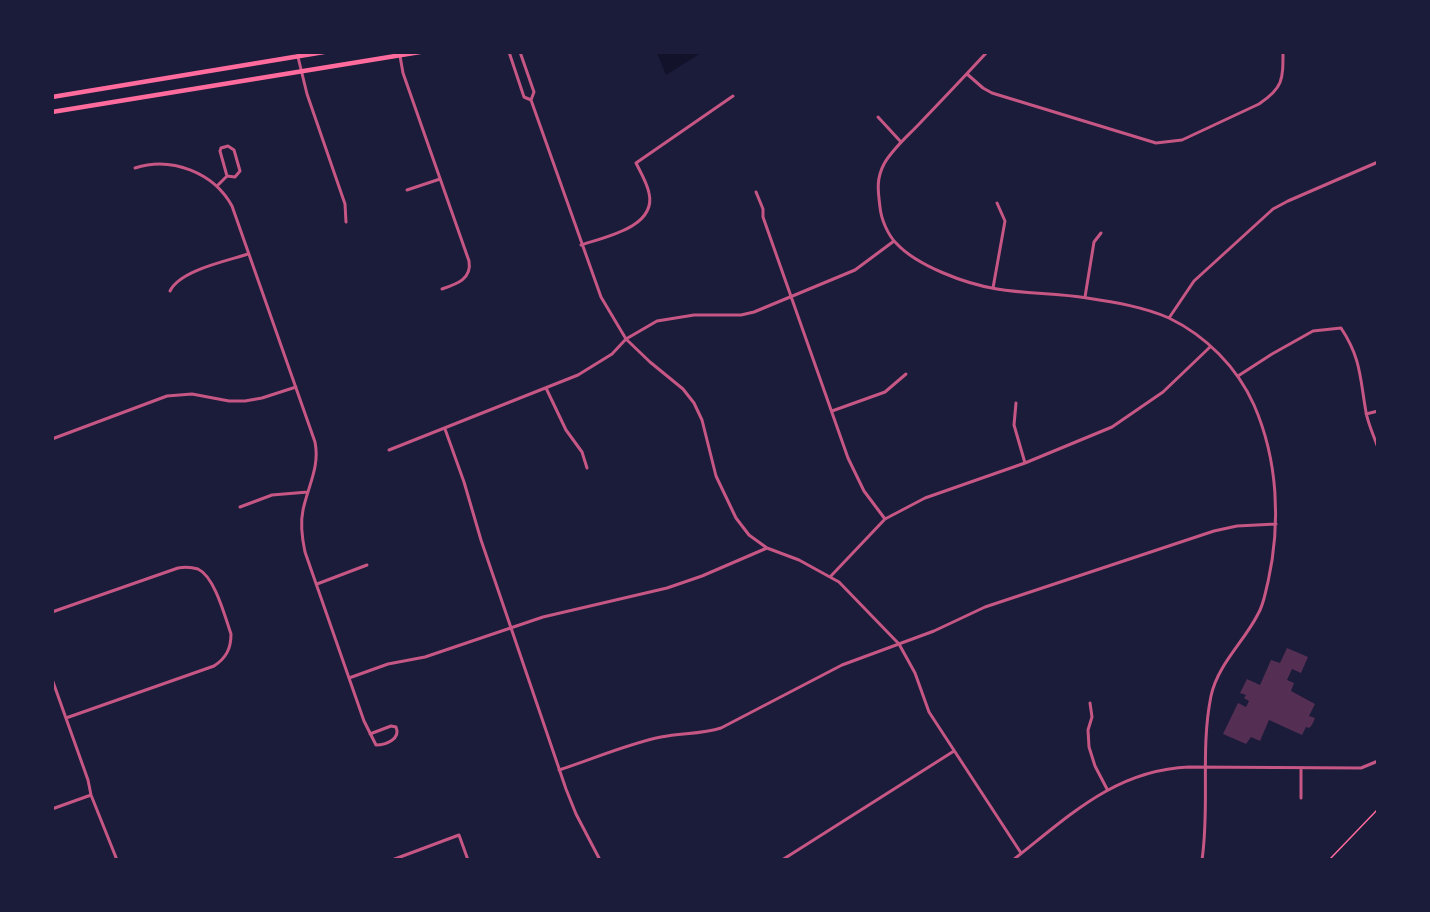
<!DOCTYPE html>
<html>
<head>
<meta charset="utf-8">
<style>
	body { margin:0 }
	#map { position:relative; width:1430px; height:912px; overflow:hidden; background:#1b1b3a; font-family:Figtree,sans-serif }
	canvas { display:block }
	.frame { position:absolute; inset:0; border:54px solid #1b1b3a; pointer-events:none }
</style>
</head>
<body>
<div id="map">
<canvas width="1430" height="912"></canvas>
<div class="frame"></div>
</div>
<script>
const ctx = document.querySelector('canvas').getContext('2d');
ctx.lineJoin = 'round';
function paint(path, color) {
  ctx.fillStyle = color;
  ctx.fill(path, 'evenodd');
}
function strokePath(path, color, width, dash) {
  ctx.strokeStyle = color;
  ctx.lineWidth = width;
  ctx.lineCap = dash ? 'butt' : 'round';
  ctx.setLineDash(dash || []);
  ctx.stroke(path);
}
const water = new Path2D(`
	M 657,53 L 657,52 L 701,53 L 666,75 Z`);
const building = new Path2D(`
	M 1287,648 L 1308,657 L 1301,673 L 1292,669 L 1287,680 L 1294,683 L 1291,691 L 1315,704 L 1309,716 L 1315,718 L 1312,725 L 1309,728 L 1306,727 L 1302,735 L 1269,720 L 1260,741 L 1251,737 L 1246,744 L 1223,734 L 1238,703 L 1246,707 L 1249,701 L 1244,698 L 1246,695 L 1240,693 L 1247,679 L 1260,685 L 1271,660 L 1280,663 Z`);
const path = new Path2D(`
	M 1329,860 L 1378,809`);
const minor = new Path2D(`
	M 509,52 L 524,97 L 531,100
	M 520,52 L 534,92 L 531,100 L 601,297 L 626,339 L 650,362 L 683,389 L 694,403 L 702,420 L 716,476 L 736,518 L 749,535 L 767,548 L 799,560 L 839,582 L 899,644 L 915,673 L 929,712 L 1021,853
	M 987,52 C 965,76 943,99 921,122 C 909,135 893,148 884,164 C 876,179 878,191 880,207 C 881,219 888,235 896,243 C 917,266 966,284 997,289 C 1027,294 1057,293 1087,298 C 1114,302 1144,307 1169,318 C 1206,336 1237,367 1254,405 C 1278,460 1281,523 1268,582 C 1265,593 1264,604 1258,614 C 1244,642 1218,664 1211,696 C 1200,750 1210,806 1202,860
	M 400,56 L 403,73 L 469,261 C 472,279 457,284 442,289
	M 298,57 L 307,94 L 345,204 L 346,222
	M 967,74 L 983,88 L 992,93 L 1156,143 L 1182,140 L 1259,104 C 1283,88 1283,80 1283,52
	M 878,117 L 901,142
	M 135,168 C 172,156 214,173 232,206 L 315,442 C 320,467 308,486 303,510 C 300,524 302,538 305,552 L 364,721 L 376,745 C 386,745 401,739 396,727 L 391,726 L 370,734
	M 218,185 L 227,176 L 235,177 L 240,171 L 234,150 L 228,146 L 221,148 L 220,151 L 227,176
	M 407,190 L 440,179
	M 756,192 L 763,209 L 763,217 L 848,458 L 864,491 L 885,519
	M 581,245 C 605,237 657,227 649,193 C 647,183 641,173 636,163 L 733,96
	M 993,288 L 1005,221 L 997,203
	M 170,291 C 180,270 227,261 248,254
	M 1085,297 L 1094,242 L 1101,233
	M 1169,318 L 1194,281 L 1273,209 L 1288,201 L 1378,162
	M 1238,376 L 1272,354 L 1313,331 L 1341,328 C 1361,358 1360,378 1366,412 C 1368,424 1374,436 1378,448
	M 546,388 L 566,430 L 582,452 L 587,468
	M 1016,403 L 1014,425 L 1025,463
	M 832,411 L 885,392 L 906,374
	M 1366,414 L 1378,411
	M 445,429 L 464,482 L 481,540 L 566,789 L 576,814 L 600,860
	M 52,439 L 167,396 L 192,394 L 229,401 L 245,401 L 262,398 L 296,387
	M 389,450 L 578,375 L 612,354 L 626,339 L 657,321 L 694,315 L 741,315 L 754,312 L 855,270 L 894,241
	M 240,507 L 272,495 L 308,492
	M 830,577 L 885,519 L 925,498 L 1025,463 L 1112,427 L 1163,392 L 1210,347
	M 317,584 L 367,565
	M 52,612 L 178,568 C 184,567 191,567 198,569 C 215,577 225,617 231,634 C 231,649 226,658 214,666 L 66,718
	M 349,678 L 388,664 L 425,657 L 543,617 L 667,588 L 702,576 L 767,548
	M 52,679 L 88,780 L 91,795 L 117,860
	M 1090,703 L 1092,717 L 1088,730 L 1089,747 L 1095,766 L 1107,789
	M 559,770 C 593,759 627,744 661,737 C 682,733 702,734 721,728 L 842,665 L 934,631 L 985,607 L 1214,531 L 1237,526 L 1276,524
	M 1301,798 L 1301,769
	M 52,809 L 91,795
	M 392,860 L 459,835 L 468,860
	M 782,860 L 954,751
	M 1013,860 C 1069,816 1115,770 1189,767 L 1361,768 L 1378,761`);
const primary = new Path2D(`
	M 52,97 L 324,52
	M 52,112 L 420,52`);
paint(water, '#12122b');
paint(building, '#542f53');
strokePath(path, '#ff6b9d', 1.5);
strokePath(minor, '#c65784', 3);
strokePath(primary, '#ff6b9d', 4.5);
</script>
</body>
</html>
